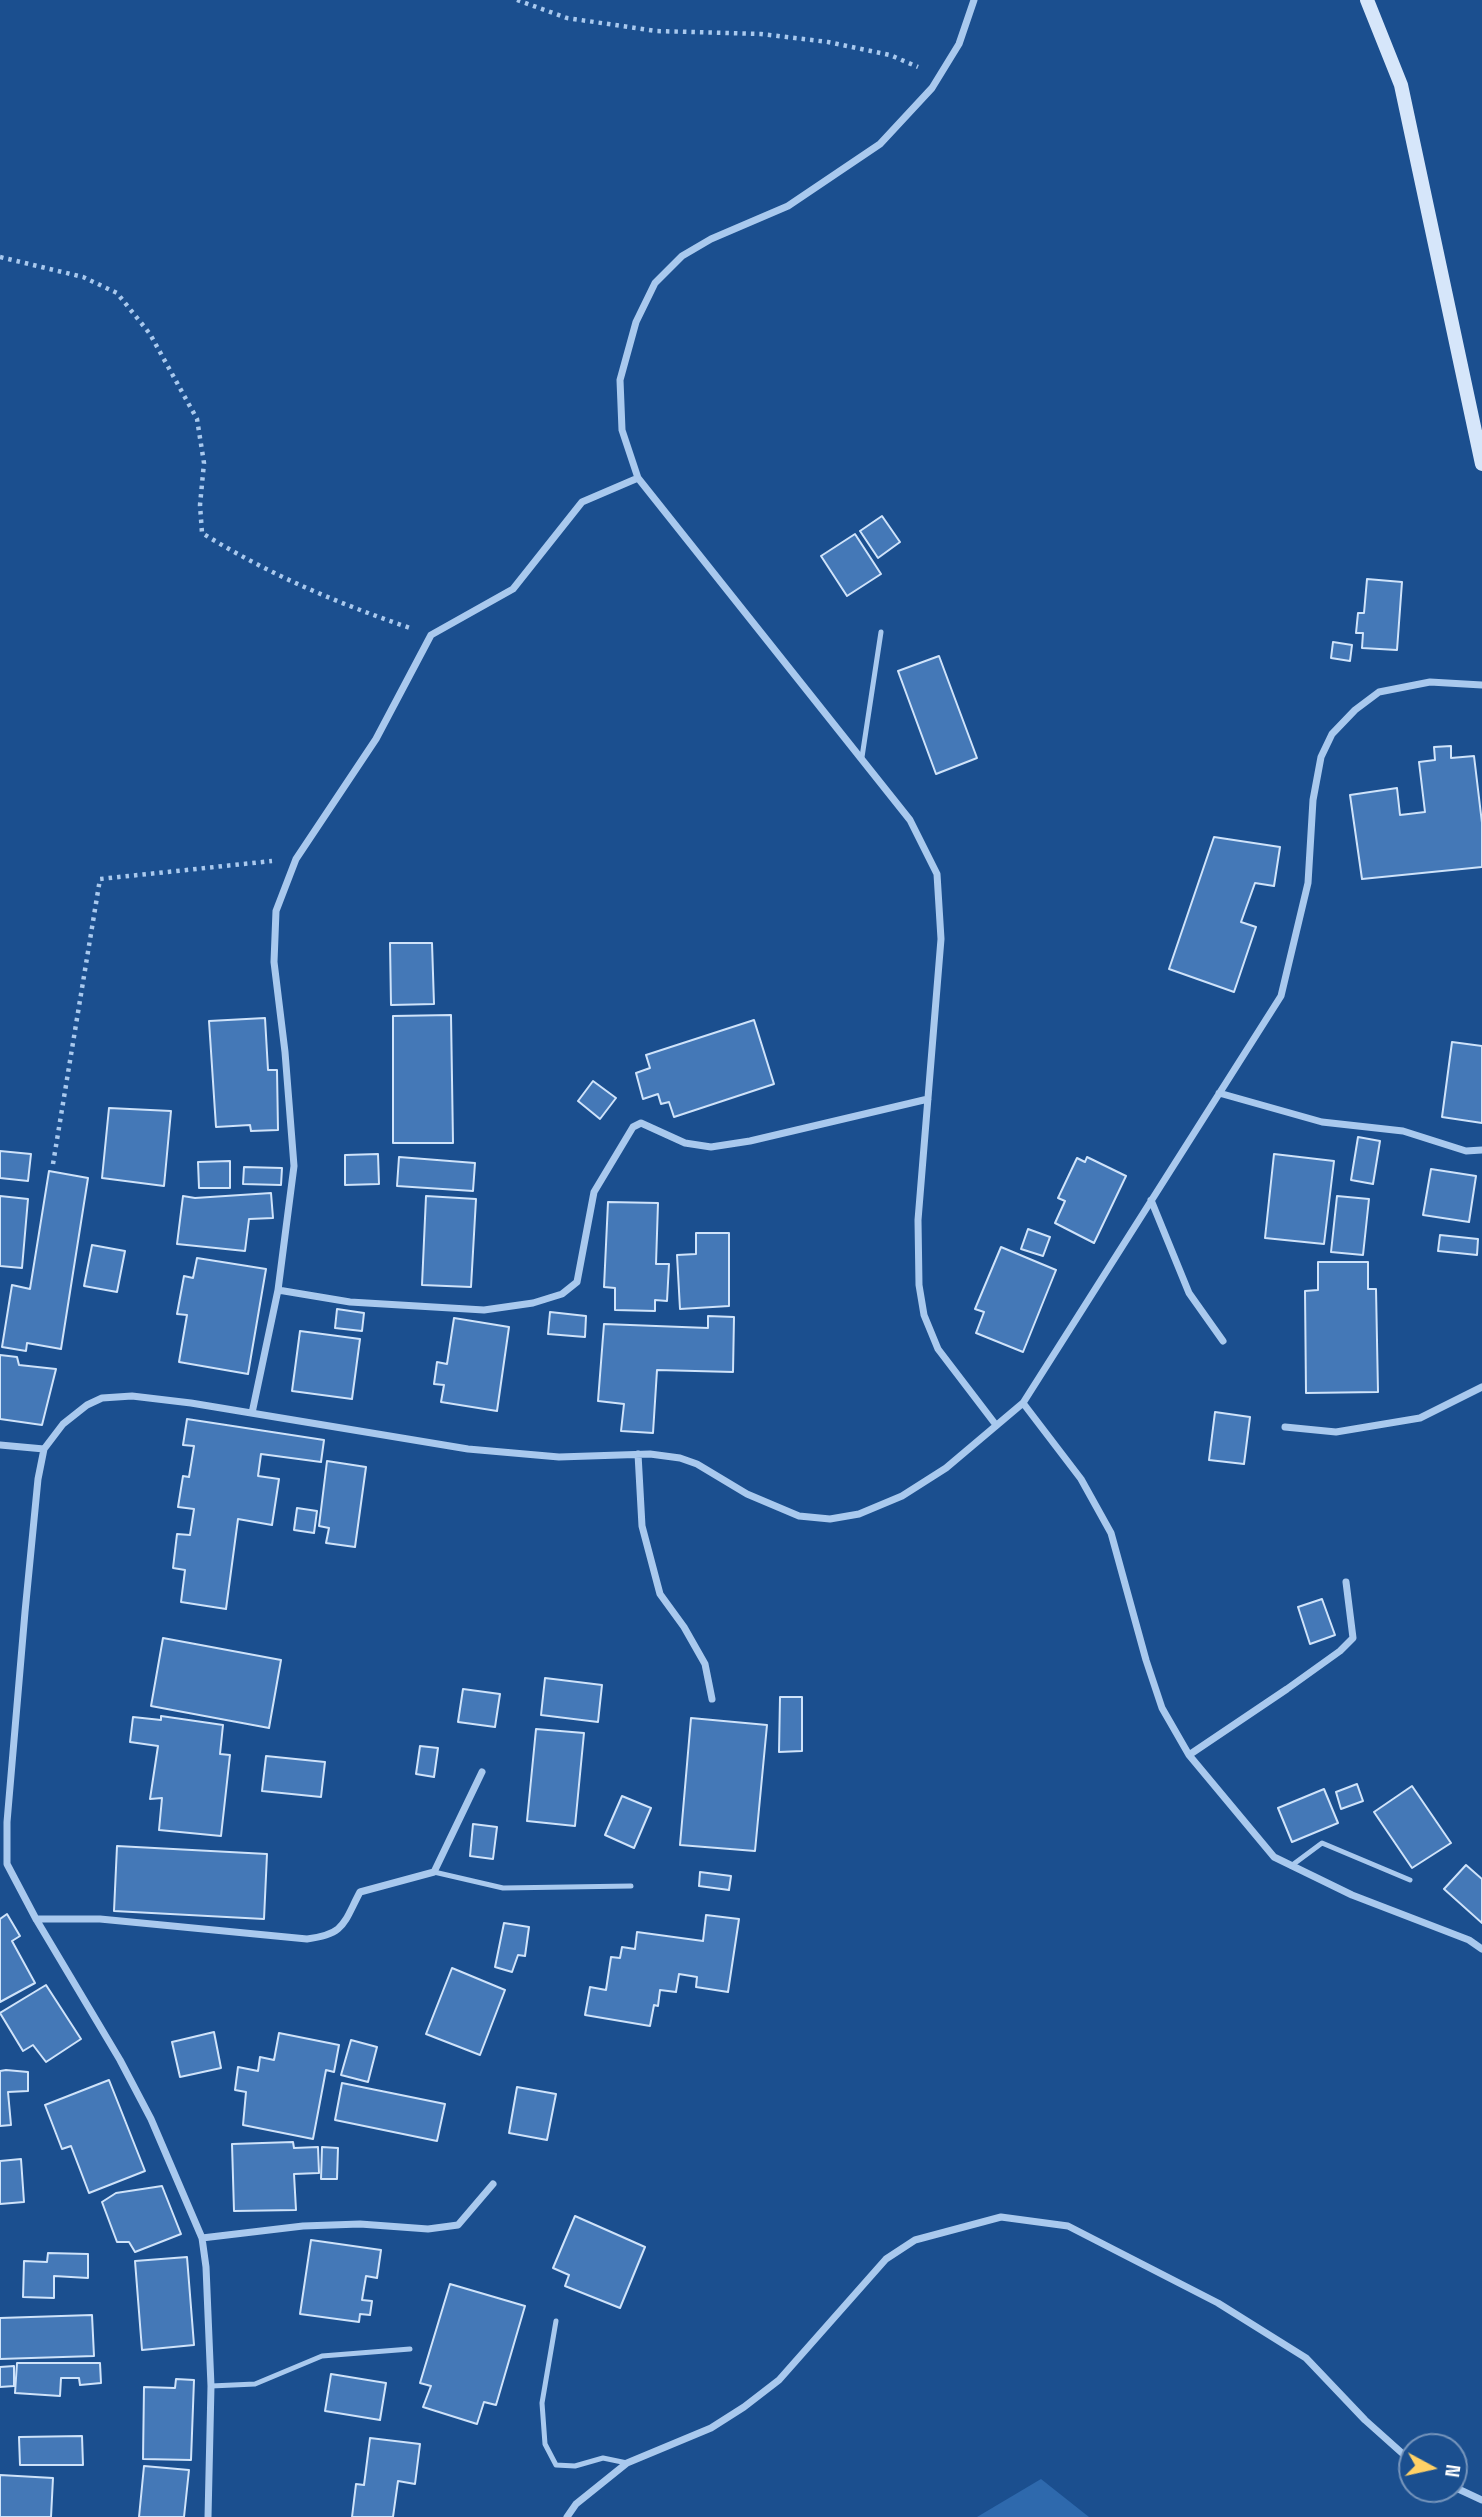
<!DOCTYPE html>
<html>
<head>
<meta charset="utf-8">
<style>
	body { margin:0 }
	#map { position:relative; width:1482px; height:2517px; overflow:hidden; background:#1b4f8f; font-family:"Space Grotesk",sans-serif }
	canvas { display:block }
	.north { position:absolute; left:1398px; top:2433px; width:70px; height:70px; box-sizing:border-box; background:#1b4f8f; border:2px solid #7695bc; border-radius:50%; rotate:98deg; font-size:19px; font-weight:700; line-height:28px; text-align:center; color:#fff }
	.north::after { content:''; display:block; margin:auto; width:24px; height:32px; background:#ffd166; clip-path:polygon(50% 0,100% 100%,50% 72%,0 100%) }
</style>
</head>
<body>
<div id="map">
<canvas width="1482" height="2517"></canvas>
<div class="north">N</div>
</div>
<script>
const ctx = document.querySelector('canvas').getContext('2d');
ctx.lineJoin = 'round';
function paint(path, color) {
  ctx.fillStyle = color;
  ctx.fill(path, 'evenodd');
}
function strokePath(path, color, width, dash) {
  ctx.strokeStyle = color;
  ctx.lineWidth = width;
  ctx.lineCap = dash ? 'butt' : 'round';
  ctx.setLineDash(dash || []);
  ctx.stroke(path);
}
const green = new Path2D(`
	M 1041,2479 L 1089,2517 L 977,2517 Z`);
const building = new Path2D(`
	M 882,516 L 900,542 L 878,558 L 860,531 Z
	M 855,534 L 881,574 L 847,596 L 821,556 Z
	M 1367,579 L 1402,582 L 1397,650 L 1362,648 L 1363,633 L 1356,633 L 1358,613 L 1364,613 Z
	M 1333,642 L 1352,645 L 1350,661 L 1331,658 Z
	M 939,656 L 977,758 L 936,774 L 898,671 Z
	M 1451,746 L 1451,758 L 1474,756 L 1482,823 L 1482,867 L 1362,879 L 1350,795 L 1397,788 L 1400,815 L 1425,812 L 1419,762 L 1435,760 L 1434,747 Z
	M 1214,837 L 1280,847 L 1274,886 L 1255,883 L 1241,922 L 1256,927 L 1234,992 L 1169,969 Z
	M 390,943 L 432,943 L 434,1004 L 391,1005 Z
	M 451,1015 L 453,1143 L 393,1143 L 393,1016 Z
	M 265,1018 L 268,1070 L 277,1070 L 278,1130 L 251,1131 L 250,1125 L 216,1127 L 209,1021 Z
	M 754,1020 L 774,1084 L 674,1117 L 669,1102 L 661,1104 L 658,1094 L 643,1099 L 636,1073 L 650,1068 L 646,1055 Z
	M 1452,1042 L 1482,1046 L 1482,1123 L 1442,1117 Z
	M 593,1081 L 616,1098 L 600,1119 L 578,1101 Z
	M 109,1108 L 171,1111 L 164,1186 L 102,1178 Z
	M 1358,1137 L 1380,1141 L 1373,1184 L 1351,1180 Z
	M 0,1151 L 31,1154 L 28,1181 L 0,1178 Z
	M 378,1154 L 379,1184 L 345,1185 L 345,1155 Z
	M 1274,1154 L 1334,1161 L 1324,1244 L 1265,1238 Z
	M 399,1157 L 475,1163 L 473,1191 L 397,1186 Z
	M 1087,1157 L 1126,1176 L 1094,1243 L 1055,1223 L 1065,1201 L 1058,1198 L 1077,1158 L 1085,1162 Z
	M 230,1161 L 230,1188 L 199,1188 L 198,1162 Z
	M 244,1167 L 282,1168 L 281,1185 L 243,1184 Z
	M 1431,1169 L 1476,1176 L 1469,1222 L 1423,1215 Z
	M 49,1171 L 88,1178 L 61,1349 L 27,1343 L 26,1351 L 2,1347 L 12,1285 L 30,1289 Z
	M 271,1193 L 273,1218 L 249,1219 L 245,1251 L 177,1244 L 183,1196 L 195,1198 Z
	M 0,1196 L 28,1199 L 22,1268 L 0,1266 Z
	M 426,1196 L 476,1199 L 471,1287 L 422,1285 Z
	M 1337,1196 L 1369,1199 L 1363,1255 L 1331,1252 Z
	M 608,1202 L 658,1203 L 656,1264 L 669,1264 L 667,1301 L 655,1300 L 655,1311 L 615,1310 L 615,1288 L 604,1287 Z
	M 1028,1229 L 1050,1237 L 1043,1256 L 1021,1249 Z
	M 696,1233 L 729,1233 L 729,1306 L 680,1309 L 677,1255 L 696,1254 Z
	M 1440,1235 L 1478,1239 L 1477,1255 L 1438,1251 Z
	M 92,1245 L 125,1251 L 117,1292 L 84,1286 Z
	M 1001,1247 L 1056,1270 L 1023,1352 L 976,1333 L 984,1312 L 975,1309 Z
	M 197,1258 L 266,1269 L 248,1374 L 179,1362 L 187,1315 L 177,1314 L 184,1276 L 193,1278 Z
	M 1318,1262 L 1368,1262 L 1368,1289 L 1376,1289 L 1378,1392 L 1306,1393 L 1305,1291 L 1318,1290 Z
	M 337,1309 L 364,1313 L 362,1331 L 335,1328 Z
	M 550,1312 L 586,1316 L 585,1337 L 548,1334 Z
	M 708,1316 L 734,1317 L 733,1372 L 657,1370 L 653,1433 L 621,1431 L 624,1404 L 598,1401 L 604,1324 L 708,1328 Z
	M 454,1318 L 509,1327 L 497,1411 L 441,1402 L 444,1385 L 434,1384 L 437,1362 L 447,1364 Z
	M 300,1331 L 360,1339 L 352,1399 L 292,1391 Z
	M 0,1355 L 17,1357 L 19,1365 L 56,1369 L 42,1425 L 0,1419 Z
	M 1215,1412 L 1250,1417 L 1244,1464 L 1209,1460 Z
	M 187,1419 L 324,1440 L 321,1462 L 261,1454 L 258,1476 L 279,1479 L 272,1525 L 238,1519 L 226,1609 L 181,1602 L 185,1570 L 173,1568 L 177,1534 L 190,1535 L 194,1509 L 178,1507 L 183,1476 L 189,1477 L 194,1446 L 183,1445 Z
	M 327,1461 L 366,1467 L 355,1547 L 326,1543 L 329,1528 L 319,1526 Z
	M 297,1508 L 317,1511 L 314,1533 L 294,1530 Z
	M 1322,1599 L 1335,1635 L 1310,1644 L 1298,1607 Z
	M 163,1638 L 281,1660 L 269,1728 L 151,1706 Z
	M 545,1678 L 602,1685 L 598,1722 L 541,1715 Z
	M 463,1689 L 500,1694 L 495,1727 L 458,1722 Z
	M 780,1697 L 802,1697 L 802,1751 L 779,1752 Z
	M 161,1716 L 223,1725 L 220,1754 L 230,1755 L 221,1836 L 159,1830 L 162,1798 L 150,1799 L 158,1746 L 130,1742 L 133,1717 L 161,1720 Z
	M 691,1718 L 767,1725 L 755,1851 L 680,1845 Z
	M 536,1729 L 584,1733 L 575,1826 L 527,1821 Z
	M 420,1746 L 438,1748 L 434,1777 L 416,1774 Z
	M 266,1756 L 325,1762 L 321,1797 L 262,1791 Z
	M 1357,1784 L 1363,1801 L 1341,1809 L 1336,1792 Z
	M 1412,1786 L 1451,1843 L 1412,1868 L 1374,1812 Z
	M 1324,1789 L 1338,1823 L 1292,1842 L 1278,1808 Z
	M 622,1796 L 651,1808 L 634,1848 L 605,1835 Z
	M 473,1824 L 497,1827 L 493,1859 L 470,1856 Z
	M 117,1846 L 267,1854 L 264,1919 L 114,1911 Z
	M 1466,1865 L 1482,1879 L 1482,1923 L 1444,1889 Z
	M 700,1872 L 731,1876 L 729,1890 L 699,1886 Z
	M 7,1914 L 20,1936 L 12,1941 L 35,1983 L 0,2002 L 0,1919 Z
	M 706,1915 L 739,1919 L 728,1992 L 696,1987 L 697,1977 L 679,1974 L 676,1992 L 660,1990 L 658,2006 L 654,2005 L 650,2026 L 585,2015 L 590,1987 L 606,1990 L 611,1957 L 620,1958 L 622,1947 L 635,1949 L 637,1932 L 703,1941 Z
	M 504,1923 L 529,1927 L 525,1956 L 518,1955 L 512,1972 L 495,1967 Z
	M 452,1968 L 505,1990 L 480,2055 L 426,2034 Z
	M 46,1985 L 81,2039 L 46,2062 L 33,2045 L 23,2051 L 0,2013 Z
	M 214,2032 L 221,2068 L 180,2077 L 172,2042 Z
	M 279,2033 L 339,2045 L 334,2072 L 326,2070 L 313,2139 L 243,2125 L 246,2092 L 235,2090 L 238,2067 L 258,2071 L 260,2057 L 274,2060 Z
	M 351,2040 L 377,2047 L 368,2082 L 341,2075 Z
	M 6,2070 L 28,2072 L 28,2091 L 8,2092 L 11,2125 L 0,2126 L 0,2071 Z
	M 109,2080 L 145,2171 L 89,2193 L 71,2146 L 62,2149 L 45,2105 Z
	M 342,2083 L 445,2104 L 437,2141 L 335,2120 Z
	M 517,2087 L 556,2094 L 547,2140 L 509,2133 Z
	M 293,2142 L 294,2148 L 318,2147 L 319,2173 L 294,2174 L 296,2210 L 234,2211 L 232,2144 Z
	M 322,2147 L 338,2148 L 337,2179 L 321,2179 Z
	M 21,2159 L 24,2202 L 0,2204 L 0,2161 Z
	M 162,2186 L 181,2234 L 135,2252 L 129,2242 L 117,2242 L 102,2202 L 116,2193 Z
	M 575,2216 L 645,2247 L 620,2308 L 565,2286 L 569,2275 L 553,2268 Z
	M 311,2240 L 381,2250 L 377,2278 L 366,2276 L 362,2300 L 372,2301 L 370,2315 L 360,2314 L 359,2322 L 300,2314 Z
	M 48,2253 L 88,2254 L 88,2278 L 54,2276 L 54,2298 L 23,2297 L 24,2261 L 47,2262 Z
	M 187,2257 L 194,2345 L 142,2350 L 135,2261 Z
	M 450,2284 L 525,2306 L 496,2405 L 484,2402 L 477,2424 L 423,2407 L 431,2386 L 420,2383 Z
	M 92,2315 L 94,2356 L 0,2359 L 0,2318 Z
	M 17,2363 L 100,2363 L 101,2383 L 80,2385 L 79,2378 L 61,2378 L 60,2396 L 15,2393 Z
	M 14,2366 L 14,2386 L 0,2387 L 0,2367 Z
	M 331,2374 L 386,2383 L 380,2420 L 325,2411 Z
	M 176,2379 L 194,2380 L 191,2460 L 143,2459 L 144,2387 L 175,2388 Z
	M 82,2436 L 83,2465 L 20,2465 L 19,2437 Z
	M 370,2438 L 420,2444 L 415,2484 L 398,2481 L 393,2517 L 352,2517 L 356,2484 L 364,2485 Z
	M 144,2466 L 189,2470 L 184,2517 L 139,2517 Z
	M 0,2475 L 53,2478 L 51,2517 L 0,2517 Z`);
const path = new Path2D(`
	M 517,0 L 567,18 L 656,31 L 761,34 L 828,42 L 890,55 L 918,67
	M 0,257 L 83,277 L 117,293 L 150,334 L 197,419 L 204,463 L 200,505 L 202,533 C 268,574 337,603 410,628
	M 53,1164 L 100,879 L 272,861`);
const lane = new Path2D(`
	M 862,757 L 881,632
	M 1291,1866 L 1322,1843 L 1410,1880
	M 434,1872 L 503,1888 L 631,1886
	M 556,2321 L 542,2403 L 545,2444 L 556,2465 L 575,2466 L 603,2458 L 627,2463
	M 211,2386 L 255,2384 L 322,2356 L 410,2349`);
const street = new Path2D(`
	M 974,0 L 959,44 L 932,88 L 880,144 L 788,206 L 711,239 L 682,256 L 655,283 L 636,322 L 620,380 L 622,430 L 638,478 L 910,820 L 937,874 L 941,939 L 918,1220 L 919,1285 L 924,1315 L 938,1349 L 996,1425
	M 1219,1093 L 1322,1122 L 1403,1131 L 1466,1151 L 1482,1150
	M 1151,1200 L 1189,1293 L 1223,1341
	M 278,1290 L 350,1302 L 484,1310 L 533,1303 L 562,1294 L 577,1282 L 594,1192 L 633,1127 L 641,1123 L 685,1143 L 711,1147 L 750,1141 L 928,1099
	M 1023,1403 L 1081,1479 L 1111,1533 L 1146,1660 L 1162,1708 L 1189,1755 L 1274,1857 L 1352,1895 L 1469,1940 L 1482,1949
	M 252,1413 L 278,1290 L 294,1166 L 285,1052 L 274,962 L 276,911 L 296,859 L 376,739 L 431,635 L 513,589 L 582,502 L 638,478
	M 1285,1427 L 1336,1432 L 1420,1418 L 1482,1387
	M 0,1445 L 44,1449
	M 638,1454 L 642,1526 L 660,1594 L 684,1627 L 705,1664 L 712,1699
	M 1189,1755 L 1287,1689 L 1340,1651 L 1353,1638 L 1346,1582
	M 36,1919 L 100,1919 L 307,1939 C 345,1934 343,1924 360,1892 L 434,1872 L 482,1772
	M 202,2238 L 303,2226 L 360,2224 L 428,2229 L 458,2225 L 493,2184
	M 1454,2487 L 1482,2500
	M 208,2517 L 211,2386 L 206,2267 L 202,2238 L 151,2119 L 120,2060 L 36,1919 L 7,1864 L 7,1822 L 25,1612 L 38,1479 L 44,1449 L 63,1424 L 87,1405 L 102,1398 L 132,1396 L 191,1403 L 468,1449 L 559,1457 L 650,1454 L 680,1458 L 697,1464 L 747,1494 L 799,1516 L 830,1519 L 859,1514 L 902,1496 L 946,1468 L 1023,1403 L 1281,996 L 1308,883 L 1313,800 L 1321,757 L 1332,734 L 1355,710 L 1379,692 L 1430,682 L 1482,685
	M 567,2517 L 576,2504 L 627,2463 L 711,2428 L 744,2407 L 779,2380 L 886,2259 L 915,2240 L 1001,2217 L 1068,2226 L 1218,2303 L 1306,2358 L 1365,2420 L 1412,2462`);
const secondary = new Path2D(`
	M 1367,0 L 1401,85 L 1482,464`);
paint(green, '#2e69ad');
paint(building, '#4478b7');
strokePath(building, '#cfe3fa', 2);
strokePath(path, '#a9c9ee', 4.5, [3.5, 5]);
strokePath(lane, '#a9c9ee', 5);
strokePath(street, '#a9c9ee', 7);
strokePath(secondary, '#d6e6fa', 14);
</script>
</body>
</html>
